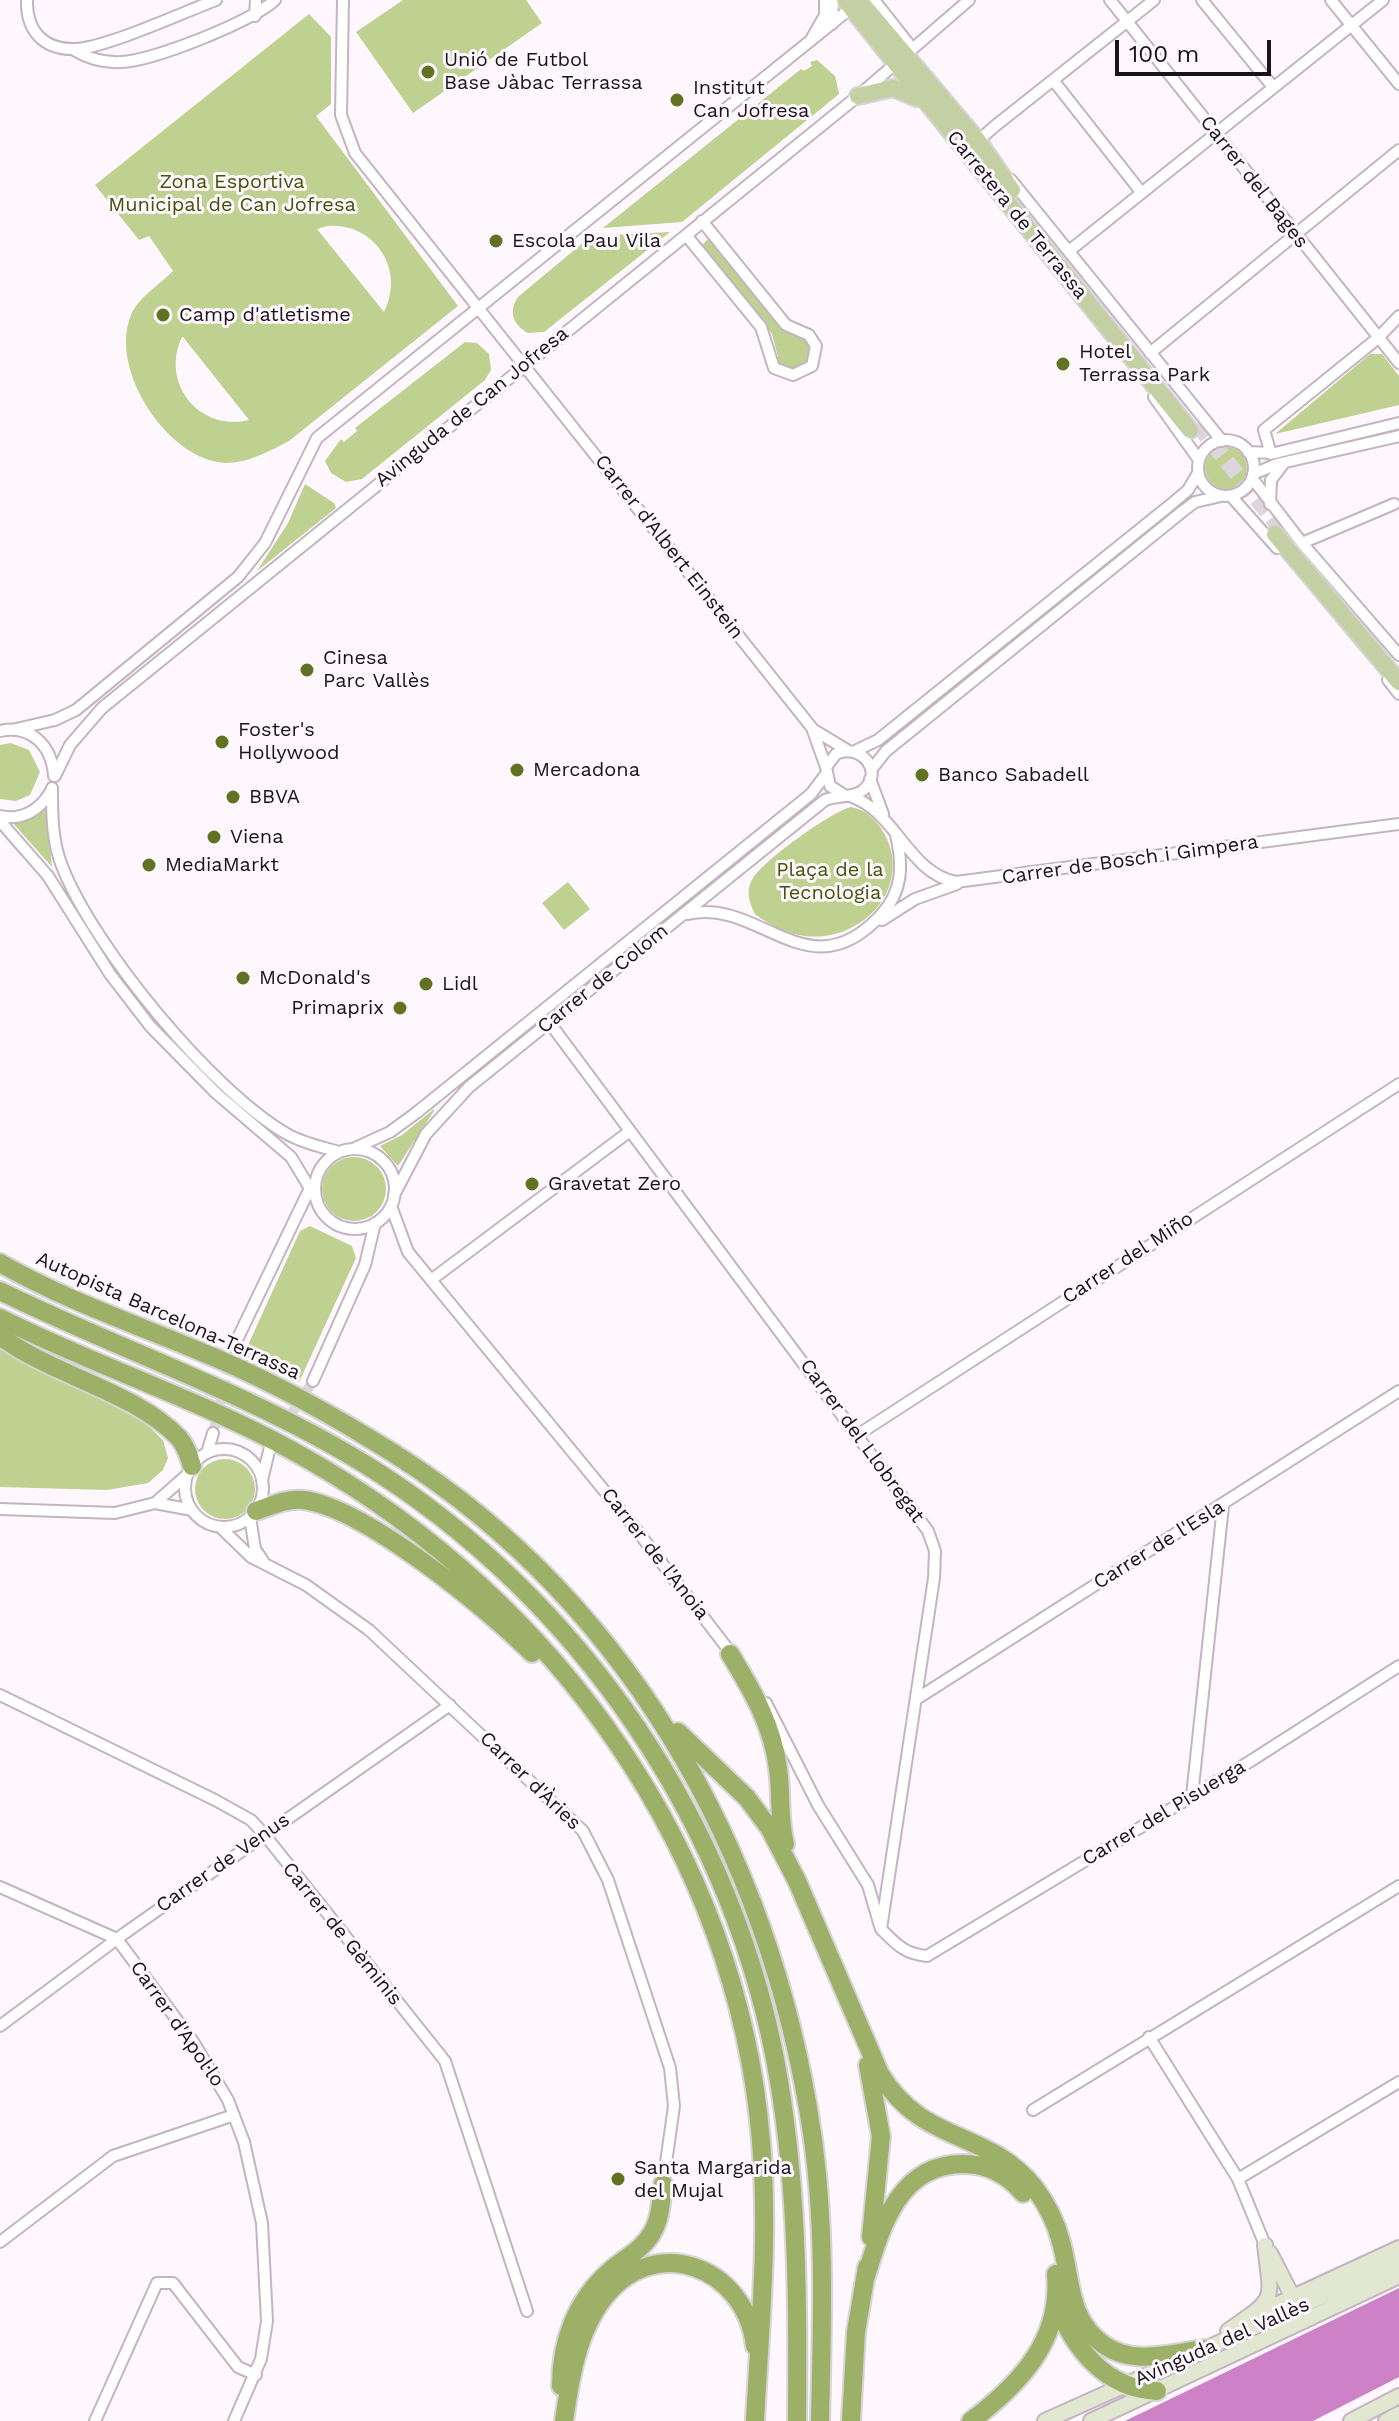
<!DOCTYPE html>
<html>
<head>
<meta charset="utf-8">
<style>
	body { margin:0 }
	#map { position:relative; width:1399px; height:2421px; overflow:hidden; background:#fef7fd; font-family:"Work Sans",sans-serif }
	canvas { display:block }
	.scale { position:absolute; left:1115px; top:40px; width:156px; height:36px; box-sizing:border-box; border:4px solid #191419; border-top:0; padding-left:10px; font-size:24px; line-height:28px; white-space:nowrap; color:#191419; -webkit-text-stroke:6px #fef7fd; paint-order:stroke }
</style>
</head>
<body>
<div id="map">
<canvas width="1399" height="2421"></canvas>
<div class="scale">100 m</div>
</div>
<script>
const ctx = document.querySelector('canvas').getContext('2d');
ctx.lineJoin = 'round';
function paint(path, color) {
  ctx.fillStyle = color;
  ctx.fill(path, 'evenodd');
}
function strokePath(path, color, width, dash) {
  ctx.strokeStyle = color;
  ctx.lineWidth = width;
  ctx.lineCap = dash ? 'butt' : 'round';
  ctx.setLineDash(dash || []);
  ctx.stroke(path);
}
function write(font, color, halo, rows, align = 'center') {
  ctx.font = font + ' "Work Sans",sans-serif';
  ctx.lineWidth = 6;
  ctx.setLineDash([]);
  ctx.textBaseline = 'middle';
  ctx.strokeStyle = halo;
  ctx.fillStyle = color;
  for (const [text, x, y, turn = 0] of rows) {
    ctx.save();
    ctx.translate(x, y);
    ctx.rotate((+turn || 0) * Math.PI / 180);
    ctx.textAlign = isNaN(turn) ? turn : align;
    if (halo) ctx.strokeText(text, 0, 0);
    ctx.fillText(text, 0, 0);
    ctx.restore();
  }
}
const green = new Path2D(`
	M 403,0 L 526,0 L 542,23 L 413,113 L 356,32 Z
	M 309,14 L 331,37 L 331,104 L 316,116 L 458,306 L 289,441 C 270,451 248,463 226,463 C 168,461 108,369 131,315 C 138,298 160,284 173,271 L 149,236 L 139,240 L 95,185 ZM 327,226 C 374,222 406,269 384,312 L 317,229 ZM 182,337 L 183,337 L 249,420 C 199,432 160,383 182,337 Z
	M 817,60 L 835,76 L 839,94 L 682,222 L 603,228 L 801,69 L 804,71 L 812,66 L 810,62 Z
	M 670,232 L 544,332 L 528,333 C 513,325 508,311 518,297 L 591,236 Z
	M 708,239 L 781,328 L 803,336 L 811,352 L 807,364 L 794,370 L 780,365 L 772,334 L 702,245 Z
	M 465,342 L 477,343 L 489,354 L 491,370 L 485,380 L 362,479 L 346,482 L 331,473 L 325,461 L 341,439 L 344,442 L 357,431 L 355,428 Z
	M 1370,354 L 1382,354 L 1399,376 L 1399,405 L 1275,434 Z
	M1205 468a21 21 0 1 1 42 0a21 21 0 1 1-42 0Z
	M 305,484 L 334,503 L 336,508 L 257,571 L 288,523 Z
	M 11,743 L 29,750 L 40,772 L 30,795 L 16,801 L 0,799 L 0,745 Z
	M 851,807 C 866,810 876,819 884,833 C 914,887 862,943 805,936 C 786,934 769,925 755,914 C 749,902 745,890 753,878 C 763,861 832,811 851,807 Z
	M 46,808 L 52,867 L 12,822 L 28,819 Z
	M 568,882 L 590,909 L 564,930 L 542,903 Z
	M 434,1109 L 434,1111 L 398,1166 L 380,1146 L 402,1135 Z
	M322 1189a32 32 0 1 1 64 0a32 32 0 1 1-64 0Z
	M 310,1226 L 352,1246 L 356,1258 L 299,1382 L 243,1356 L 300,1231 Z
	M 0,1345 L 145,1423 L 163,1440 L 168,1458 L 163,1470 L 148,1483 L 107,1490 L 0,1487 Z
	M195 1489a30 30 0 1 1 60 0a30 30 0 1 1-60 0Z`);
const water = new Path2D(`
	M 1399,2288 L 1399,2377 L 1313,2421 L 1125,2421 Z`);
const streetTunnel = new Path2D(`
	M 213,1433 L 234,1346
	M 273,1442 L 313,1381`);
const primaryTunnel = new Path2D(`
	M 1197,424 L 1281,529`);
const street = new Path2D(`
	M 27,0 C 26,30 43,50 75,49 C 106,48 184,12 216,0
	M 343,0 L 341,115 L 355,153 L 812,728 L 826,767
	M 874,0 L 912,48
	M 1110,0 L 1399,363
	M 1202,0 L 1273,87
	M 1331,0 L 1399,84
	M 255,16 L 256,0
	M 832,24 L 833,0
	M 812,38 L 825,15 L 825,0
	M 74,50 C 89,59 104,63 121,62 C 153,61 253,21 275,0
	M 1053,80 L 1141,192
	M 980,144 L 978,141 L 995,126 L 1154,0
	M 1011,180 L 1222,441
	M 686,235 L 761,327 L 774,368 L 793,375 L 812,366 L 816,346 L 809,335 L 786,325 L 702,221
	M 1069,251 L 1383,0
	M 1150,353 L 1399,150
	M 1154,397 L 1199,460
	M1198 468a28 28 0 1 1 56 0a28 28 0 1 1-56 0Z
	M 1248,452 L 1275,453 L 1399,423
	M 1271,454 L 1264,430 L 1378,338 L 1399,316
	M 1253,474 L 1277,464 L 1399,436
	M 1252,478 L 1302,543 L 1399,655
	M 1231,496 L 1277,548
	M 1270,504 L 1271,480 L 1284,463
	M 1302,543 L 1394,504
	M 1388,680 L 1399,694
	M 16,729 L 55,720 L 76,710 L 238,577 L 265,543 L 317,438 L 846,12 L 858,12
	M 814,730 L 847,750
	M 0,731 C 31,724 52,746 54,776
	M 855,751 L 878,740 L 1169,506 L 1188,490 L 1198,473
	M 871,770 L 886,751 L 1183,511 L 1195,502 L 1221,496
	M 55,776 L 70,745 L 102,708 L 858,96 L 969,0
	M 870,779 L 883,814
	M 52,788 C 52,815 52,841 62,866 C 94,948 211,1090 287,1134 C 303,1143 322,1147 339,1152
	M 850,796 C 896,811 908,873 956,882 L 1399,824
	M 0,816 C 22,821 40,810 51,791
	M 0,821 L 48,876 L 110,974 L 150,1026 L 216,1093 L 291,1157 L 317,1200
	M 688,914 C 760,897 808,994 881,915 C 903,891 903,865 896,835
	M 882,920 L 915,899 L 957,884
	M 549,1022 L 928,1531 L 935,1551 L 934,1578 L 881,1929 C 897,1945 905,1954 927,1956 L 1249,1762 L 1399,1666
	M 355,1148 L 390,1132 L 416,1113 L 811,794 L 826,774
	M315 1189a40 40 0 1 1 80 0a40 40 0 1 1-80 0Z
	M 394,1195 L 426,1134 L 469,1087 L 825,800 C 837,795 852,798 862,791 C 886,773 861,742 836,754 L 826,767 L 830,786 L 844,795
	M 391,1206 L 408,1252 L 635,1528 L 734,1657
	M 431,1280 L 630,1131
	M 234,1346 L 311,1186
	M 313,1381 L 365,1265 L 375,1223
	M 859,1434 L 1399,1084
	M185 1488a39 39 0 1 1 78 0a39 39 0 1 1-78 0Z
	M 207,1453 L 213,1433
	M 262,1480 L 270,1447
	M 155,1503 L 188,1474
	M 0,1509 L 115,1513 L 155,1503 L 192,1510
	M 250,1517 L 255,1549 L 263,1561
	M 220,1527 L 251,1557 L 306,1585 L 369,1630 L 583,1831 L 608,1880 L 670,2068 L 674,2106 L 663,2184
	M 0,1695 L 215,1800 L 251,1820 L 264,1834 L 445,2061 L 527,2311
	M 918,1698 L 1399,1391
	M 766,1703 L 818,1805 L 868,1885 L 880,1926
	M 1192,1796 L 1223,1506
	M 0,1887 L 117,1939 L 194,2043 L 228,2100 L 244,2142 L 262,2223 L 267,2321 L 261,2359 L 234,2421
	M 0,2026 L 125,1933 L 450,1705
	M 1149,2037 L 1238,2179 L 1265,2245
	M 1033,2110 L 1399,1886
	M 1238,2179 L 1399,2082
	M 0,2242 L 113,2156 L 234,2115
	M 95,2421 L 157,2283 L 173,2283 L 238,2367 L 256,2375`);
const secondary = new Path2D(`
	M 1270,2253 L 1289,2290 L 1291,2304
	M 1254,2315 L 1399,2248
	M 1228,2331 C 1277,2296 1272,2305 1265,2245
	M 1045,2421 L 1399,2262
	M 1091,2421 L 1399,2276
	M 1351,2421 L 1399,2396
	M 1386,2421 L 1399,2414`);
const primary = new Path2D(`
	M 845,0 L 1190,430
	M 859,0 L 978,141 L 1012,190
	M 858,96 L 893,88 L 917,98
	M 1275,534 L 1399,682`);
const highway = new Path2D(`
	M 0,1263 C 63,1299 132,1323 199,1351 C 259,1375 318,1407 372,1440 C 623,1589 770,1850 812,2133 C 826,2228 822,2325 820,2421
	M 0,1291 C 120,1350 249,1393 363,1463 C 581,1597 737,1829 779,2081 C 798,2194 798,2307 797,2421
	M 0,1318 C 101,1369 211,1403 309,1460 C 556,1602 737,1852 761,2141 C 769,2235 760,2327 755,2421
	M 0,1336 C 53,1376 134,1391 179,1438 C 186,1446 189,1456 192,1466
	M 256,1511 C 271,1506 287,1498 303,1500 C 364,1507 488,1609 532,1653
	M 730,1654 C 752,1690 773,1726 778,1769 C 782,1794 778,1818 785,1844
	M 678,1732 L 747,1798 L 770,1829 L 797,1881 L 880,2074 C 924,2146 986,2128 1034,2187 C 1046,2203 1056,2222 1061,2242 C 1072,2281 1067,2319 1104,2345 C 1134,2366 1172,2353 1205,2349
	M 868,2065 L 881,2136 L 871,2237
	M 865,2279 C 881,2228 898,2164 963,2164 C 987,2164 1007,2174 1023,2193
	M 1057,2304 C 1074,2349 1106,2389 1157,2391
	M 561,2386 C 561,2342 576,2300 611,2270 C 625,2258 643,2249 652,2233 C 661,2218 661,2200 663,2184
	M 564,2421 C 570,2379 577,2333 603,2299 C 654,2231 746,2267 755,2346
	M 851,2421 L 856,2332 L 867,2267
	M 971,2421 C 1020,2384 1062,2340 1056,2274`);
const markers = [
	[428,72,8,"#617322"],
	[677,100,8,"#617322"],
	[496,241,8,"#617322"],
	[163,315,8,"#617322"],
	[1063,364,8,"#617322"],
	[307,670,8,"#617322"],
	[222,742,8,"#617322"],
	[517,770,8,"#617322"],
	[922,775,8,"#617322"],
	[233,797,8,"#617322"],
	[214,837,8,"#617322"],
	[149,865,8,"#617322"],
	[243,978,8,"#617322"],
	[426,984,8,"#617322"],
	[400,1008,8,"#617322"],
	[532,1184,8,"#617322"],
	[618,2179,8,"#617322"]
];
const poiNames = [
	["Unió de Futbol",444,60],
	["Base Jàbac Terrassa",444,83],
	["Institut",693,88],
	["Can Jofresa",693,111],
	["Escola Pau Vila",512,241],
	["Camp d'atletisme",179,315],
	["Hotel",1079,352],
	["Terrassa Park",1079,375],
	["Cinesa",323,658],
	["Parc Vallès",323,681],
	["Foster's",238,730],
	["Hollywood",238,753],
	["Mercadona",533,770],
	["Banco Sabadell",938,775],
	["BBVA",249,797],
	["Viena",230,837],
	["MediaMarkt",165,865],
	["McDonald's",259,978],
	["Lidl",442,984],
	["Primaprix",384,1008,"right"],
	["Gravetat Zero",548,1184],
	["Santa Margarida",634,2168],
	["del Mujal",634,2191]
];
const parkNames = [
	["Zona Esportiva",232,182],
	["Municipal de Can Jofresa",232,205],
	["Plaça de la",830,870],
	["Tecnologia",830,893]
];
const streetNames = [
	["Carrer del Bages",1254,182,52],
	["Carretera de Terrassa",1017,215,51],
	["Avinguda de Can Jofresa",472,407,-39],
	["Carrer d'Albert Einstein",669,547,52],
	["Carrer de Bosch i Gimpera",1130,860,-8],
	["Carrer de Colom",603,979,-39],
	["Carrer del Miño",1128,1258,-33],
	["Autopista Barcelona-Terrassa",168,1316,24],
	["Carrer del Llobregat",862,1441,54],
	["Carrer de l'Esla",1159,1545,-32],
	["Carrer de l'Anoia",655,1554,52],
	["Carrer d'Àries",530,1781,44],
	["Carrer del Pisuerga",1164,1813,-31],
	["Carrer de Venus",223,1863,-35],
	["Carrer de Gèminis",342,1934,51],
	["Carrer d'Apol·lo",177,2024,55],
	["Avinguda del Vallès",1222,2342,-24]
];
paint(green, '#bed191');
paint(water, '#cd81c6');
strokePath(streetTunnel, '#dcd5db', 10, [10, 5]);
strokePath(primaryTunnel, '#dcd5db', 16, [16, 8]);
strokePath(street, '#c4b4c2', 14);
strokePath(secondary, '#c4b4c2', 18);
strokePath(primary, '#d6d5d6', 20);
strokePath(highway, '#d6d5d6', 22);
strokePath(street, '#fff', 10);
strokePath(secondary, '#e2e7d2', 14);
strokePath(primary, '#c4d0a4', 16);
strokePath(highway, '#9db068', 18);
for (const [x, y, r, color] of markers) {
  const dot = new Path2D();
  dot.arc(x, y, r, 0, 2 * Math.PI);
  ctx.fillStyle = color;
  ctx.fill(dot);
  strokePath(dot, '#fef7fd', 3);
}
write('20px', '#191419', '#fef7fd', poiNames, 'left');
write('20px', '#445308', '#fef7fd', parkNames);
write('20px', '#191419', '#fef7fd', streetNames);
</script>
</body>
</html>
